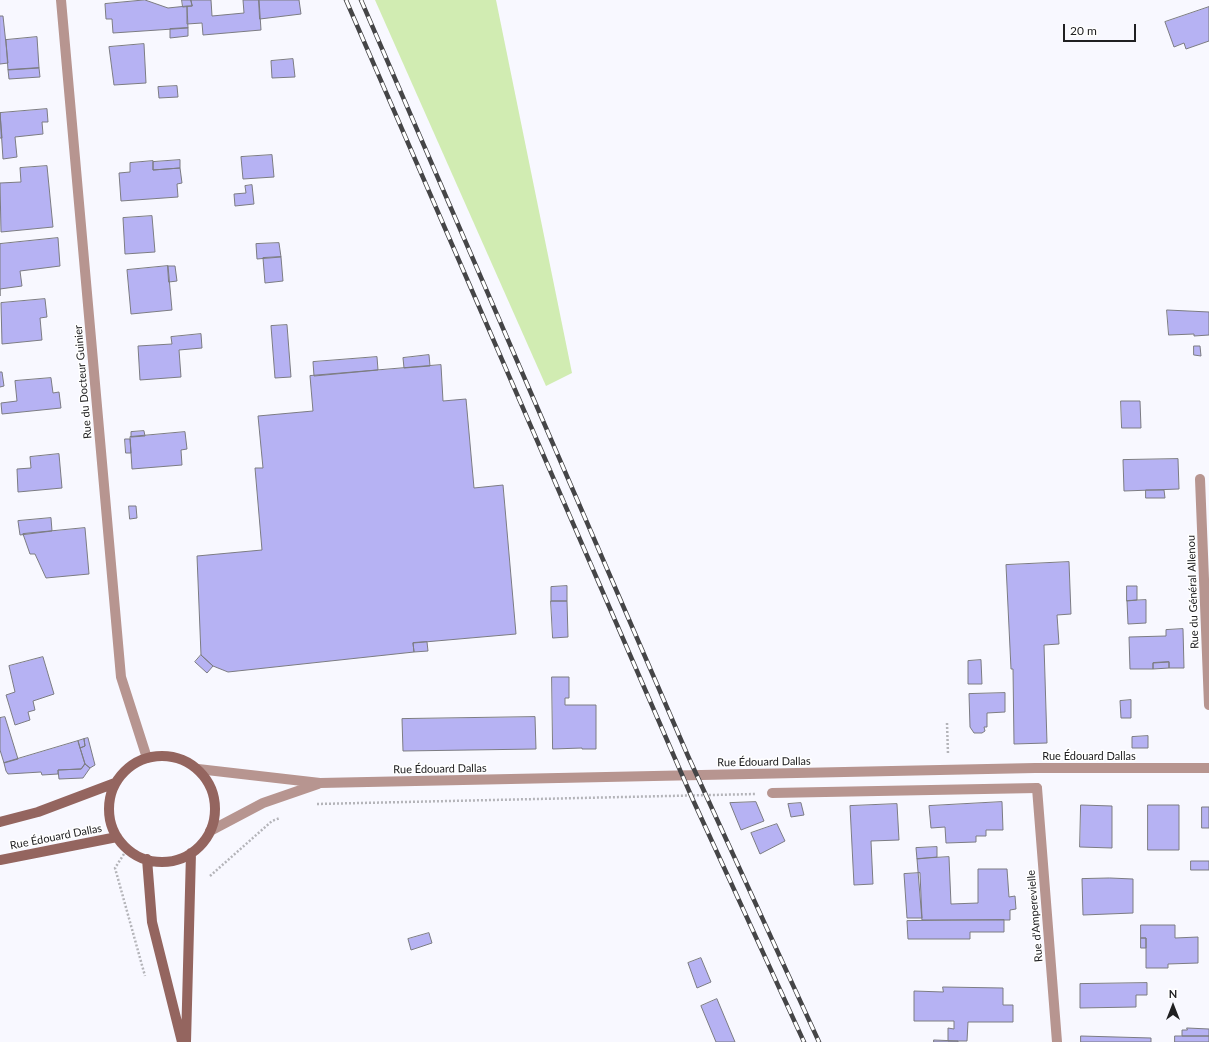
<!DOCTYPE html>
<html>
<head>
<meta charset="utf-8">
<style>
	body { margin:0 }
	#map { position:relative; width:1209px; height:1042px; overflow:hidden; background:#f8f8ff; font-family:Lato,sans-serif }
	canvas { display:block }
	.north { position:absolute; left:1153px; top:986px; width:40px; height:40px; -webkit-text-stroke:3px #fff; paint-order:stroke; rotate:0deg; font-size:11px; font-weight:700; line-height:16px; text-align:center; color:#202022 }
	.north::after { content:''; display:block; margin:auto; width:14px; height:18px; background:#202022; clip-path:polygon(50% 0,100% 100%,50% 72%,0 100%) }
	.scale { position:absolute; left:1063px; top:24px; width:73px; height:18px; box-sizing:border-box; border:2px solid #202022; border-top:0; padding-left:5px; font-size:12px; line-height:14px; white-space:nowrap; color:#202022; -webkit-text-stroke:3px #fff; paint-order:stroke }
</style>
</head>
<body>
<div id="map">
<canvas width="1209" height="1042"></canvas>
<div class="north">N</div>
<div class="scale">20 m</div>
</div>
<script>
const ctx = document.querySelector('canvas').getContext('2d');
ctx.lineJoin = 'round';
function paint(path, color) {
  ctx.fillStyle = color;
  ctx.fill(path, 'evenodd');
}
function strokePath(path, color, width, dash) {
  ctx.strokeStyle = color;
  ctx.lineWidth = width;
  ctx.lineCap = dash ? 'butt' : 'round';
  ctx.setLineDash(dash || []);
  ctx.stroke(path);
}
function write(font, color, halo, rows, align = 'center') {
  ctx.font = font + ' Lato,sans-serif';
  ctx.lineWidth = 3;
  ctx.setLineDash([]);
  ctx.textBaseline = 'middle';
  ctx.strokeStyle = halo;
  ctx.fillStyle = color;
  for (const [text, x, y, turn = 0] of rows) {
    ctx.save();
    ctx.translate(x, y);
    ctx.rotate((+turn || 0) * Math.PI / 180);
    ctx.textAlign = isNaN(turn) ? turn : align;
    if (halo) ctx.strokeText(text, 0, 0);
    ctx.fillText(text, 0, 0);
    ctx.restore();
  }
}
const green = new Path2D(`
	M 375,0 L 496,0 L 572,373 L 546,386 Z`);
const building = new Path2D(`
	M 145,0 L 168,8 L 187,6 L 188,28 L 113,33 L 112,19 L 106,19 L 105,4 Z
	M 182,0 L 191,0 L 192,6 L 183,7 Z
	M 191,0 L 211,0 L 212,16 L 244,13 L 243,0 L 259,0 L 261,30 L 203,35 L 202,23 L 187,24 L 187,6 L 192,6 Z
	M 259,0 L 299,0 L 301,14 L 260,19 Z
	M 1209,7 L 1209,41 L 1186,49 L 1184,43 L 1174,47 L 1165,22 Z
	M 0,16 L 3,16 L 8,63 L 0,64 Z
	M 188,28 L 188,36 L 170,38 L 170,29 Z
	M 37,37 L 39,68 L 8,70 L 6,40 Z
	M 144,44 L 146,83 L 114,85 L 109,47 Z
	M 293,59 L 295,77 L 272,78 L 271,61 Z
	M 39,68 L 40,77 L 9,79 L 8,70 Z
	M 177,86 L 178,97 L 159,98 L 158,87 Z
	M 47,109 L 48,122 L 42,122 L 43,134 L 15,137 L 17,157 L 3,159 L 0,113 Z
	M 0,113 L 2,138 L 0,138 Z
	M 272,155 L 274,177 L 243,179 L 241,157 Z
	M 180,160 L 180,168 L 153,170 L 153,162 Z
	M 153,161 L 153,170 L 180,168 L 182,183 L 177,184 L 178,197 L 121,201 L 119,173 L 130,172 L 130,163 Z
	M 47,166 L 53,227 L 1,232 L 0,183 L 21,182 L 20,168 Z
	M 252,185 L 254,204 L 235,206 L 234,194 L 246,193 L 245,186 Z
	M 152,216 L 155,252 L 125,254 L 123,218 Z
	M 58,238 L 60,266 L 20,271 L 22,286 L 0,289 L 0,296 L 0,244 Z
	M 279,243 L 281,257 L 257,259 L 256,244 Z
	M 281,257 L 283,281 L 265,283 L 263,258 Z
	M 168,266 L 175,266 L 177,281 L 169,282 Z
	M 168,266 L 172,310 L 131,314 L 127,270 Z
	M 45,299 L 47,317 L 40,318 L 42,340 L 2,344 L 1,303 Z
	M 1167,310 L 1209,312 L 1209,335 L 1194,336 L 1194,334 L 1169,335 Z
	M 287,325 L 291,377 L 275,378 L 271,326 Z
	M 201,334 L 202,348 L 179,350 L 181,377 L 140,380 L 138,346 L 172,344 L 171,337 Z
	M 1194,346 L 1200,346 L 1201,356 L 1194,355 Z
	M 429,355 L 430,366 L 404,368 L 403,358 Z
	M 377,357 L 378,370 L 314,376 L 313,362 Z
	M 441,365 L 443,401 L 466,399 L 474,488 L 503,485 L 516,634 L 413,643 L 414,652 L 228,672 L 213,666 L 201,655 L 197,556 L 262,550 L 255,468 L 263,468 L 258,416 L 313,411 L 310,376 Z
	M 0,372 L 2,372 L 4,386 L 0,387 Z
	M 51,378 L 53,393 L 59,392 L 61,408 L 2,414 L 1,403 L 17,401 L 15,381 Z
	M 1121,401 L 1140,401 L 1141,428 L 1122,428 Z
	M 144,431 L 145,436 L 131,437 L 131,432 Z
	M 185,432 L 187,449 L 181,450 L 182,465 L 132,469 L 130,437 Z
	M 125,439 L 130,439 L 131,453 L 126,453 Z
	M 59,454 L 62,488 L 18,492 L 17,469 L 31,468 L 30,457 Z
	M 1178,459 L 1179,489 L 1124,491 L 1123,460 Z
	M 1146,490 L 1164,490 L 1165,498 L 1146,498 Z
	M 129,506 L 136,506 L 137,518 L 130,519 Z
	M 51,518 L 52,531 L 20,535 L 18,521 Z
	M 85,528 L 89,574 L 46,578 L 35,554 L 30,554 L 23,534 Z
	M 1069,562 L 1071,614 L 1057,615 L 1059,644 L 1044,645 L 1047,743 L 1014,744 L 1013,669 L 1011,669 L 1006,565 Z
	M 567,586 L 567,601 L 551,601 L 551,587 Z
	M 1127,586 L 1137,586 L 1137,600 L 1127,601 Z
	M 1146,600 L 1146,623 L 1128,624 L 1127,601 Z
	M 551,601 L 567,601 L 568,637 L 553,638 Z
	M 1183,629 L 1184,668 L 1169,668 L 1169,662 L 1153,663 L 1153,669 L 1130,669 L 1129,637 L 1166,636 L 1166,630 Z
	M 427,642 L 428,651 L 414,652 L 413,643 Z
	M 201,655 L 213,666 L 207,673 L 195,662 Z
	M 43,657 L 54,694 L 33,701 L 35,710 L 28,712 L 30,720 L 15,725 L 6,695 L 15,692 L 9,666 Z
	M 981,660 L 982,684 L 968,684 L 968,661 Z
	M 1169,662 L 1169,668 L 1153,669 L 1153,663 Z
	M 552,677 L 569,677 L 569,698 L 565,698 L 565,705 L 596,705 L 596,749 L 582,749 L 582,748 L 553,749 Z
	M 1005,693 L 1005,712 L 987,713 L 987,727 L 984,727 L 985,731 L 982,733 L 974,733 L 970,727 L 969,694 Z
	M 1131,700 L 1131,718 L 1121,718 L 1120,701 Z
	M 5,717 L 18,759 L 4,763 L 0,750 L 0,718 Z
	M 535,717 L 536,749 L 403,751 L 402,719 Z
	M 1148,736 L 1148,748 L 1132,748 L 1132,737 Z
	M 88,738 L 95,765 L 90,768 L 85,764 L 80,748 L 85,746 L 84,739 Z
	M 84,739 L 85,746 L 80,748 L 78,741 Z
	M 78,741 L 85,764 L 81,769 L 58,770 L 58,774 L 42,775 L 41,772 L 8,774 L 6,771 L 4,763 Z
	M 85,764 L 90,768 L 83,778 L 59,779 L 58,770 L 81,769 Z
	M 756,802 L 764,821 L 741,830 L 730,803 Z
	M 1002,802 L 1003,830 L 986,830 L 986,836 L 976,836 L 976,842 L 946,843 L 945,827 L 931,828 L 929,806 Z
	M 801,803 L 804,815 L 791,817 L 788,804 Z
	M 897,804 L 899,840 L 871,841 L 873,884 L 854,885 L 850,806 Z
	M 1081,805 L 1112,806 L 1112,848 L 1080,847 Z
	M 1148,805 L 1179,805 L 1179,850 L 1148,850 Z
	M 1202,807 L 1209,807 L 1209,828 L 1202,828 Z
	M 777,824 L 785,841 L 760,854 L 751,833 Z
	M 937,847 L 937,857 L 917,859 L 916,848 Z
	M 949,857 L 951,904 L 978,903 L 978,869 L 1007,869 L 1009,897 L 1015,896 L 1016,909 L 1010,910 L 1010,920 L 922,920 L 917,859 Z
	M 1191,861 L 1209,861 L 1209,870 L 1191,870 Z
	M 920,873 L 922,918 L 907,918 L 904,874 Z
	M 1110,878 L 1133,879 L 1133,913 L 1083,915 L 1082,879 Z
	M 1004,920 L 1004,932 L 970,932 L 970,939 L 908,939 L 907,921 Z
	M 1141,925 L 1175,925 L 1175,938 L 1198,937 L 1198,963 L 1168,964 L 1168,968 L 1146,968 L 1146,938 L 1141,938 Z
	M 429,933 L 432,943 L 411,950 L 408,939 Z
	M 1141,938 L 1146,938 L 1146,948 L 1141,948 Z
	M 701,958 L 711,982 L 697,988 L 688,963 Z
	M 1147,983 L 1147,995 L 1136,995 L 1136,1007 L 1080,1008 L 1080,984 Z
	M 943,987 L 1003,988 L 1003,1005 L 1013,1005 L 1013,1022 L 968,1022 L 967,1041 L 948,1041 L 948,1028 L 954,1029 L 954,1021 L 914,1021 L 914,991 L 943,992 Z
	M 717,999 L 735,1042 L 716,1042 L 701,1006 Z
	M 1187,1028 L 1209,1029 L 1209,1036 L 1182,1036 L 1182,1030 L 1187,1030 Z
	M 1081,1036 L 1151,1038 L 1151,1042 L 1081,1042 Z
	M 1175,1036 L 1209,1036 L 1209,1042 L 1175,1042 Z
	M 934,1040 L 958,1041 L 958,1042 L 934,1042 Z`);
const path = new Path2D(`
	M 947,723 L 948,754
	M 317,804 L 756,794
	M 124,854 L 115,868 L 145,976
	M 210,876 L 272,821 L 280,818`);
const service = new Path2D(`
	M 772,793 L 1037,788`);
const minor = new Path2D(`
	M 1200,479 L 1209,705
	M 1037,788 L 1057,1042`);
const tertiary = new Path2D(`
	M 61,0 L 121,677 L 147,758
	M 198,769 L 320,783 L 1035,768 L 1209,768
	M 210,831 L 263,803 L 318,784`);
const secondary = new Path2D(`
	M109 809a53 53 0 1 1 106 0a53 53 0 1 1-106 0Z
	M 0,822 L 38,812 L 115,783
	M 147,859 L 152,922 L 182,1042
	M 0,860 L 117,837
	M 186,1042 L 191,853`);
const rail = new Path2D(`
	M 346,0 L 693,800 L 804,1042
	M 361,0 L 688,756 L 819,1042`);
const streetNames = [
	["Rue du Docteur Guinier",83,382,-95],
	["Rue du Général Allenou",1193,592,-92],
	["Rue Édouard Dallas",1089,756],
	["Rue Édouard Dallas",764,762,-1],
	["Rue Édouard Dallas",440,769,-1],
	["Rue Édouard Dallas",56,837,-11],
	["Rue d'Amperevielle",1035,916,-95]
];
paint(green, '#d1ecb2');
paint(building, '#b6b2f3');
strokePath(building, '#7c7c82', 1);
strokePath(path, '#b4b4b9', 2.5, [2, 2]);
strokePath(service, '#b79590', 10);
strokePath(minor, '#b79590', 10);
strokePath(tertiary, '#b79590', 10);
strokePath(secondary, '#94655f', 10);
strokePath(rail, '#454547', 4.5);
strokePath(rail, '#fff', 3, [9]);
write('11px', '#202022', '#fff', streetNames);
</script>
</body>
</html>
